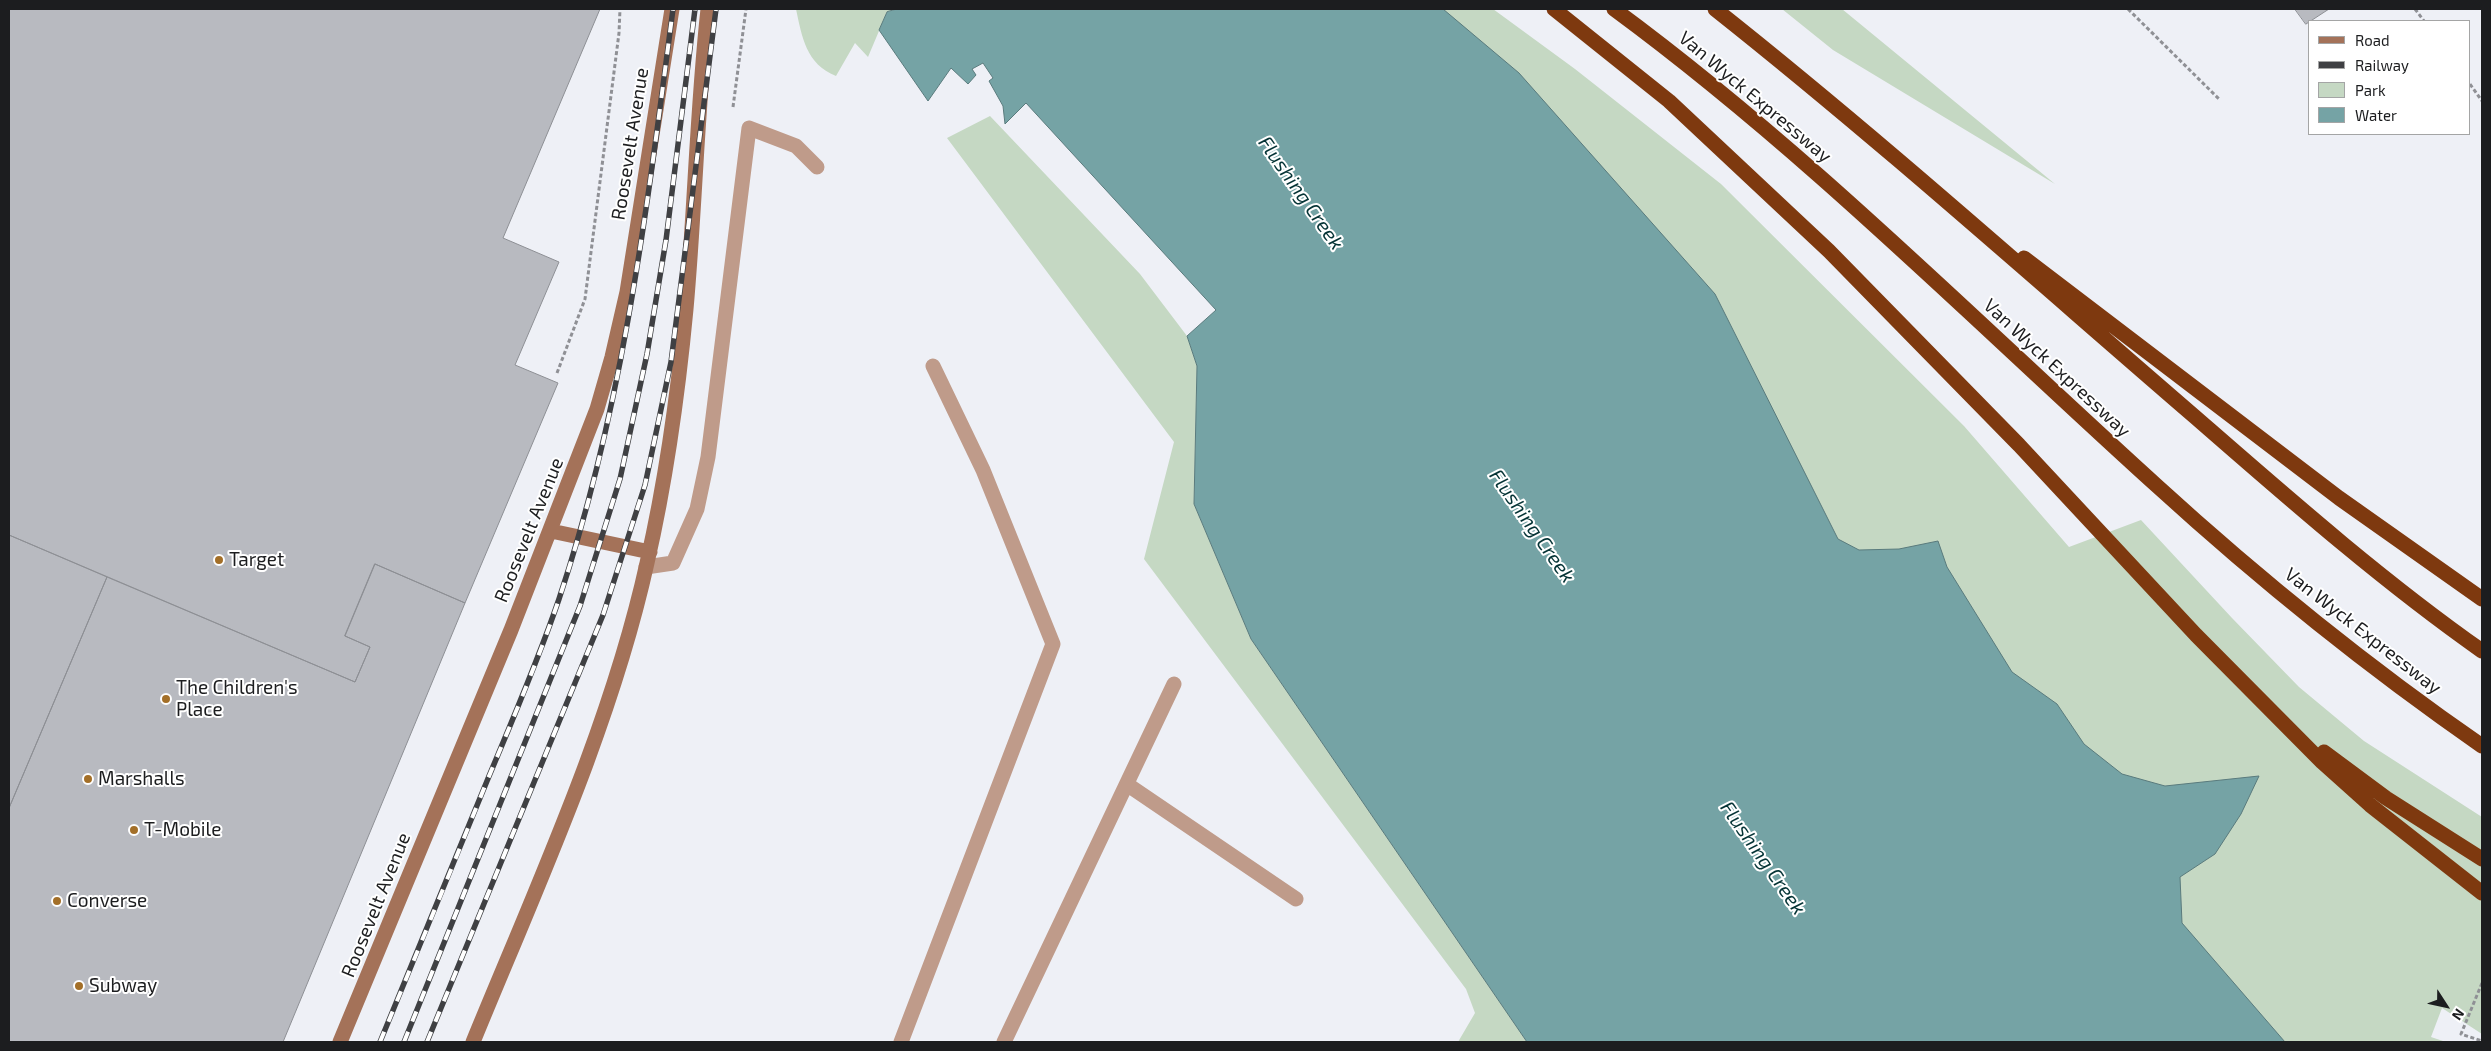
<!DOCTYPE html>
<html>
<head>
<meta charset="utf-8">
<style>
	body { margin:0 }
	#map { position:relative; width:2491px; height:1051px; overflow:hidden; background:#eef0f6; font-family:"Exo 2",sans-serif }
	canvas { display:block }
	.frame { position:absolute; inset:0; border:10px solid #1c1d1f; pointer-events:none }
	.legend { position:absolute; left:2308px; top:20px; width:162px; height:115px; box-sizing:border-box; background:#fff; border:1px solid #a4a5a5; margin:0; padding:6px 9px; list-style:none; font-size:15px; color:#1c1d1f }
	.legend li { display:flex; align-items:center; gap:10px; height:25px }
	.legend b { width:25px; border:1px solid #a4a5a5 }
	.north { position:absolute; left:2421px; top:981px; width:50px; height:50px; -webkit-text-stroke:4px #fff; paint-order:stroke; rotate:125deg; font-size:14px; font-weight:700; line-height:20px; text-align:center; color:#1c1d1f }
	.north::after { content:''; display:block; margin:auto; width:18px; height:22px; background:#1c1d1f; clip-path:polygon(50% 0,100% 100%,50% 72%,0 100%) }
</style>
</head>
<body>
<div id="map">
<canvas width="2491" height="1051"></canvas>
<div class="frame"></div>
<ul class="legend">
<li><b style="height:6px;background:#a47259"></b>Road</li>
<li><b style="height:6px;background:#3f4043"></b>Railway</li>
<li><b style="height:14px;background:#c5d8c3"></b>Park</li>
<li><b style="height:14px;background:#75a3a5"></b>Water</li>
</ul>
<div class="north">N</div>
</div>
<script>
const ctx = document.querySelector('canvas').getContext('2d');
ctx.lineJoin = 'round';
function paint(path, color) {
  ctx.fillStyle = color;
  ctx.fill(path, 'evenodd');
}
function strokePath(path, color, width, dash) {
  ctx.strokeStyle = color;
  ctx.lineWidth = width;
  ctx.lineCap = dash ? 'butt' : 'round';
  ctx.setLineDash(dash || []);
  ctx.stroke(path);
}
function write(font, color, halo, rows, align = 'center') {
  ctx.font = font + ' "Exo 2",sans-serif';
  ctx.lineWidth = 4;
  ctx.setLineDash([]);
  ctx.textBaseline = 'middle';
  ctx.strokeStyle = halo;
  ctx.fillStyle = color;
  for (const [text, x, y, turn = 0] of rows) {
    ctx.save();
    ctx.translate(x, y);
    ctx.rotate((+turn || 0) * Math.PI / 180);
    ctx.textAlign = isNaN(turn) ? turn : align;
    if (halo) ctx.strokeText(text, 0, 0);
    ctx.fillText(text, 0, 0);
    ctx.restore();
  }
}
const green = new Path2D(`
	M 796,9 L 897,9 L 887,12 L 868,57 L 855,43 L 836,76 C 806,64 802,37 796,9 Z
	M 1418,9 L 1493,9 L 1575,69 L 1721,184 L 1964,426 L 2069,547 L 2141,520 L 2232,618 L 2299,687 L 2364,741 L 2482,817 L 2482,1034 L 2442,1008 L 2431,1037 L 2446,1042 L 2251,1042 L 1864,596 Z
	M 1782,9 L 1842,9 L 2055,184 L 1833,50 Z
	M 990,116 L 1140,274 L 1187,336 L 1197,366 L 1194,504 L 1251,639 L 1527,1042 L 1458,1042 L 1475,1013 L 1466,989 L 1144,559 L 1174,442 L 947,138 Z`);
const water = new Path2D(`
	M 897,9 L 1443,9 L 1519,73 L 1715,294 L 1838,539 L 1859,550 L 1899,549 L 1938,541 L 1947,567 L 2012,672 L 2057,704 L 2084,744 L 2122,774 L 2165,786 L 2259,776 L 2241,814 L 2215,854 L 2180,877 L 2182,923 L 2285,1042 L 1527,1042 L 1251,639 L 1194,504 L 1197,366 L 1187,336 L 1216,310 L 1026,103 L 1005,124 L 1003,106 L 989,81 L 993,78 L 983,63 L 972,69 L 976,75 L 968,84 L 951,68 L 928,101 L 879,30 L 887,12 Z`);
const building = new Path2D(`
	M 9,9 L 600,9 L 503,238 L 559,262 L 515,365 L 558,383 L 465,603 L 375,564 L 345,636 L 370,647 L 355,682 L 9,535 Z
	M 2295,9 L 2329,9 L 2306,24 Z
	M 9,535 L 107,577 L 9,808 Z
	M 375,564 L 465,603 L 283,1042 L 9,1042 L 9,808 L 107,577 L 355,682 L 370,647 L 345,636 Z`);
const path = new Path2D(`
	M 2128,9 L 2220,100
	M 2415,9 L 2424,21
	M 2470,84 L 2482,101
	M 733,107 L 746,9
	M 557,373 L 585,299 L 619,33 L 620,9
	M 2482,983 L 2461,1034 L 2482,1041`);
const lane = new Path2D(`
	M 646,567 L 673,563 L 697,509 L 708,457 L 749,128 L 796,146 L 817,167
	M 1128,785 L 1296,899
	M 901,1042 L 1053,644 L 983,470 L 933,366
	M 1004,1042 L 1174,684`);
const secondary = new Path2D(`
	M 551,531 L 650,552
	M 340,1042 L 511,630 L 597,409 L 612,357 L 627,292 L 672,9
	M 473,1042 C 536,888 611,726 647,563 C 666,480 678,394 686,309 C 695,209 697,108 708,9`);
const highway = new Path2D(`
	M 1554,9 L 1669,101 L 1829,251 L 2019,445 L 2196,635 L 2322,762 L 2370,805 L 2482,893
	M 1614,9 C 1807,151 1978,324 2156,485 C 2259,579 2368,667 2482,746
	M 1715,9 C 1879,139 2035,279 2194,416 C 2287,497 2381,580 2482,651
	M 2024,258 L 2339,498 L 2482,599
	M 2324,752 L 2386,798 L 2482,859`);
const rail = new Path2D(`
	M 380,1042 C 416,955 452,868 487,781 C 512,721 538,661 559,599 C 623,408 647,208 673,9
	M 404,1042 L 580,606 L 620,479 L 647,354 L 666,240 L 695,9
	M 427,1042 L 603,615 L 645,485 L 671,362 L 716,9`);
const markers = [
	[219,560,5,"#a36f28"],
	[166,699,5,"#a36f28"],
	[88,779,5,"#a36f28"],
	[134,830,5,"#a36f28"],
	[57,901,5,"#a36f28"],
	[79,986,5,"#a36f28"]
];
const streetNames = [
	["Van Wyck Expressway",1755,97,40],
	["Roosevelt Avenue",630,144,-81],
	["Van Wyck Expressway",2057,368,43],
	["Roosevelt Avenue",529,530,-68],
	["Van Wyck Expressway",2363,631,38],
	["Roosevelt Avenue",376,905,-68]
];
const poiNames = [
	["Target",229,560],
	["The Children's",176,688],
	["Place",176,710],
	["Marshalls",98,779],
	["T-Mobile",144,830],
	["Converse",67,901],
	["Subway",89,986]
];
const waterNames = [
	["Flushing Creek",1301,193,55],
	["Flushing Creek",1532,526,55],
	["Flushing Creek",1763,858,55]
];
paint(green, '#c5d8c3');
paint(water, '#75a3a5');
strokePath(water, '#5a7b7d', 1);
paint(building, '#b8bac0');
strokePath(building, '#8d8f94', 1);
strokePath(path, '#8f9095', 3, [4, 2.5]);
strokePath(lane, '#bf9b8a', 15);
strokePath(secondary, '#a47259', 15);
strokePath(highway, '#7e390f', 15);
strokePath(rail, '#3f4043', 5.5);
strokePath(rail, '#fff', 4, [11]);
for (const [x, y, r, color] of markers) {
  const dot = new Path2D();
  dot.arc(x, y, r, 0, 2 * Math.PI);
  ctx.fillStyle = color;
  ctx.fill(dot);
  strokePath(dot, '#fff', 2);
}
write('19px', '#1c1d1f', '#fff', streetNames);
write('19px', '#1c1d1f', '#fff', poiNames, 'left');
write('italic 20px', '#043335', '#fff', waterNames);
</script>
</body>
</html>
